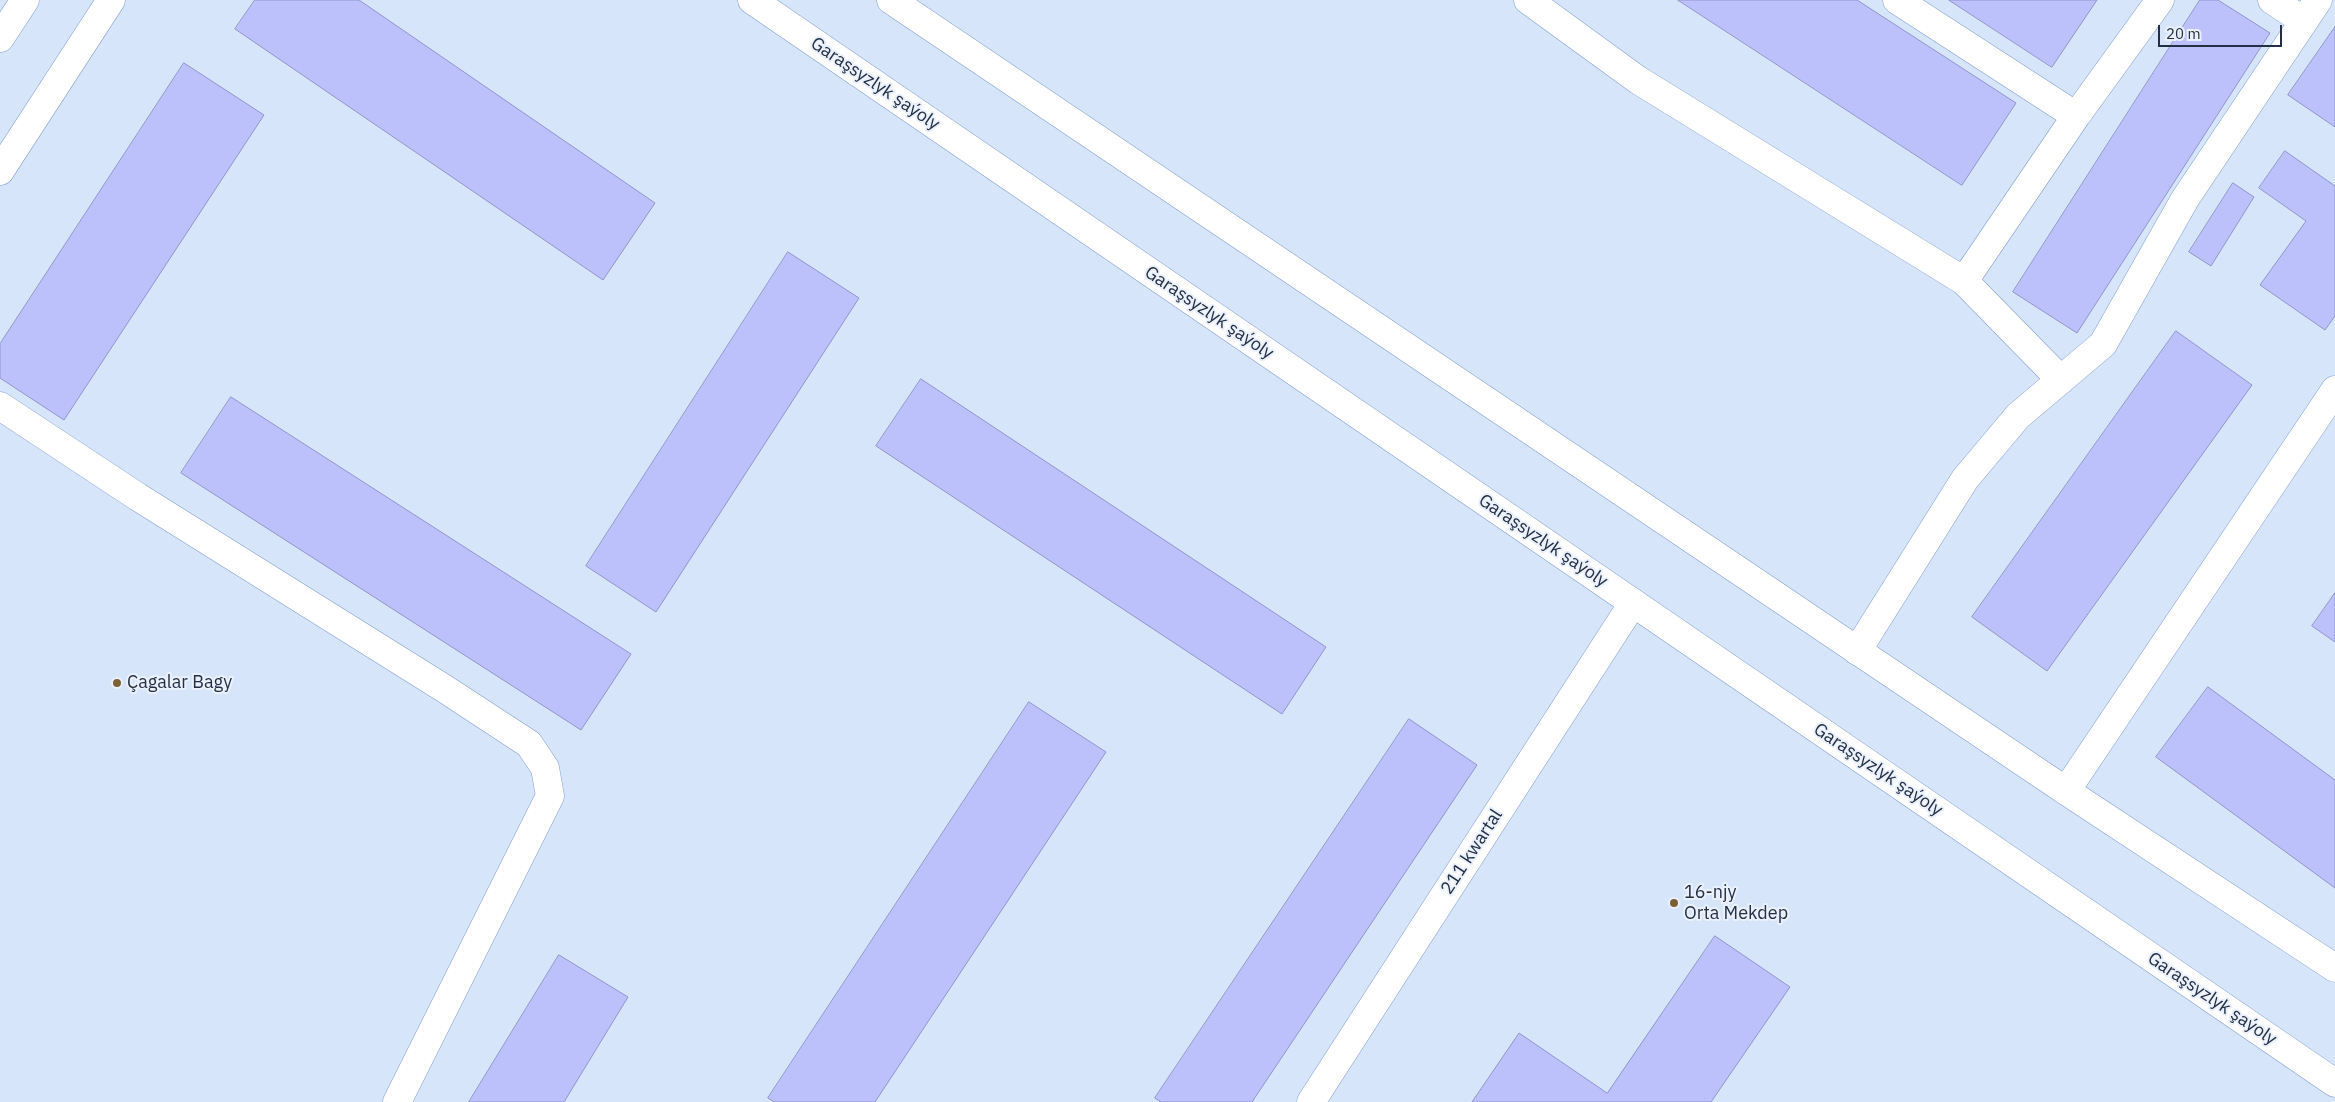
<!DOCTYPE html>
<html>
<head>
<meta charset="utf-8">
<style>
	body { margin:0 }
	#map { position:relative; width:2335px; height:1102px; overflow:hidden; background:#d7e5fa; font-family:"IBM Plex Sans",sans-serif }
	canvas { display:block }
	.scale { position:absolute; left:2158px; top:25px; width:124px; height:22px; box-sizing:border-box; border:2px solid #232f44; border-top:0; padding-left:6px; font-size:15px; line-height:18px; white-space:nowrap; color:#232f44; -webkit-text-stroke:4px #ebf1fc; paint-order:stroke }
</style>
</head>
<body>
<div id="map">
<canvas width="2335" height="1102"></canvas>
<div class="scale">20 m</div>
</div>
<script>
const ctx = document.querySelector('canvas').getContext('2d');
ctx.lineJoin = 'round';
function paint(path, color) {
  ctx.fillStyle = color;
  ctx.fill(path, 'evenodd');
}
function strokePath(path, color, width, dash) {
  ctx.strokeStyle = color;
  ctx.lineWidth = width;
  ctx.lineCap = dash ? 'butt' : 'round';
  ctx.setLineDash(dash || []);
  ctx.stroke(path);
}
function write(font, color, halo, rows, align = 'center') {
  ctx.font = font + ' "IBM Plex Sans",sans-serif';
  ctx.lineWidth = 4;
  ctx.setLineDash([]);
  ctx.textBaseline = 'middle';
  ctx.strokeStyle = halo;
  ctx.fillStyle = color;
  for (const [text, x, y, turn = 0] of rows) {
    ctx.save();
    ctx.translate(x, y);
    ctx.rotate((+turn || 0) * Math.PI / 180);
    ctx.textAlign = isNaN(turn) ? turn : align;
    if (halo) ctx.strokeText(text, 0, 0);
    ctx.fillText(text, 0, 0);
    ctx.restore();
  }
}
const building = new Path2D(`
	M 255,0 L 359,0 L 655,203 L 603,280 L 235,29 Z
	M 1678,0 L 1857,0 L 2016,103 L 1962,185 Z
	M 1949,0 L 2097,0 L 2052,67 Z
	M 2200,0 L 2218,0 L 2270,33 L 2077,333 L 2013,292 Z
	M 2335,27 L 2335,127 L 2288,95 Z
	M 184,63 L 264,115 L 64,420 L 0,378 L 0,344 Z
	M 2285,151 L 2335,186 L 2335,316 L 2325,330 L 2260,285 L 2306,221 L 2259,188 Z
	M 2233,183 L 2254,197 L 2211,266 L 2189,252 Z
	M 788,252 L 859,298 L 656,612 L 586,566 Z
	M 2176,331 L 2252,385 L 2047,671 L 1972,617 Z
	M 921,379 L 1326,647 L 1282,714 L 876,446 Z
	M 231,397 L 631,654 L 581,730 L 181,473 Z
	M 2335,593 L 2335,642 L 2312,626 Z
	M 2208,687 L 2335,780 L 2335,888 L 2156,757 Z
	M 1029,702 L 1106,752 L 875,1102 L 774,1102 L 768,1098 Z
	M 1409,719 L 1477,765 L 1252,1102 L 1161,1102 L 1155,1098 Z
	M 1715,936 L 1790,987 L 1711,1102 L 1472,1102 L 1519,1033 L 1607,1093 Z
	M 559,955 L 628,997 L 564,1102 L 469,1102 Z`);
const minor = new Path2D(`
	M 1528,0 L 1638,80 L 1964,281 L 2076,116 L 2160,0
	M 1897,0 L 2076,116
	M 2304,21 L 2318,0
	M 0,38 L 25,0
	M 0,171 L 111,0
	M 1964,281 L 2061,380
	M 0,406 L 138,497 L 445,689 L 529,744 L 545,768 L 550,796 L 397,1102
	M 1857,651 L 1965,479 L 2018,416 L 2103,344 L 2185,199 L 2304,21 L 2272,0
	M 2066,791 L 2335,390
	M 1311,1102 L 1633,603`);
const major = new Path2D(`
	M 752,0 L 2335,1083
	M 891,0 L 2066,791 L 2335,968`);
const markers = [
	[117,683,5,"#7b6133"],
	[1674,903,5,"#7b6133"]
];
const streetNames = [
	["Garaşsyzlyk şaýoly",875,84,34],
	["Garaşsyzlyk şaýoly",1209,313,34],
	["Garaşsyzlyk şaýoly",1543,541,34],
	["Garaşsyzlyk şaýoly",1878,770,34],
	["211 kwartal",1472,852,-57],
	["Garaşsyzlyk şaýoly",2212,999,34]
];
const poiNames = [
	["Çagalar Bagy",127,683],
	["16-njy",1684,893],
	["Orta Mekdep",1684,914]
];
paint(building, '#bcc1fc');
strokePath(building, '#9094cd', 1);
strokePath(minor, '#809ed1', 29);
strokePath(major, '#809ed1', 29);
strokePath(minor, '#fff', 28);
strokePath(major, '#fff', 28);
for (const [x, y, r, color] of markers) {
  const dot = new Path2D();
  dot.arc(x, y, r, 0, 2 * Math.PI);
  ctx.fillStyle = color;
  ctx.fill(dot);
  strokePath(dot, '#ebf1fc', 2);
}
write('18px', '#232f44', '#ebf1fc', streetNames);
write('18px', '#232f44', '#ebf1fc', poiNames, 'left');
</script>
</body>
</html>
